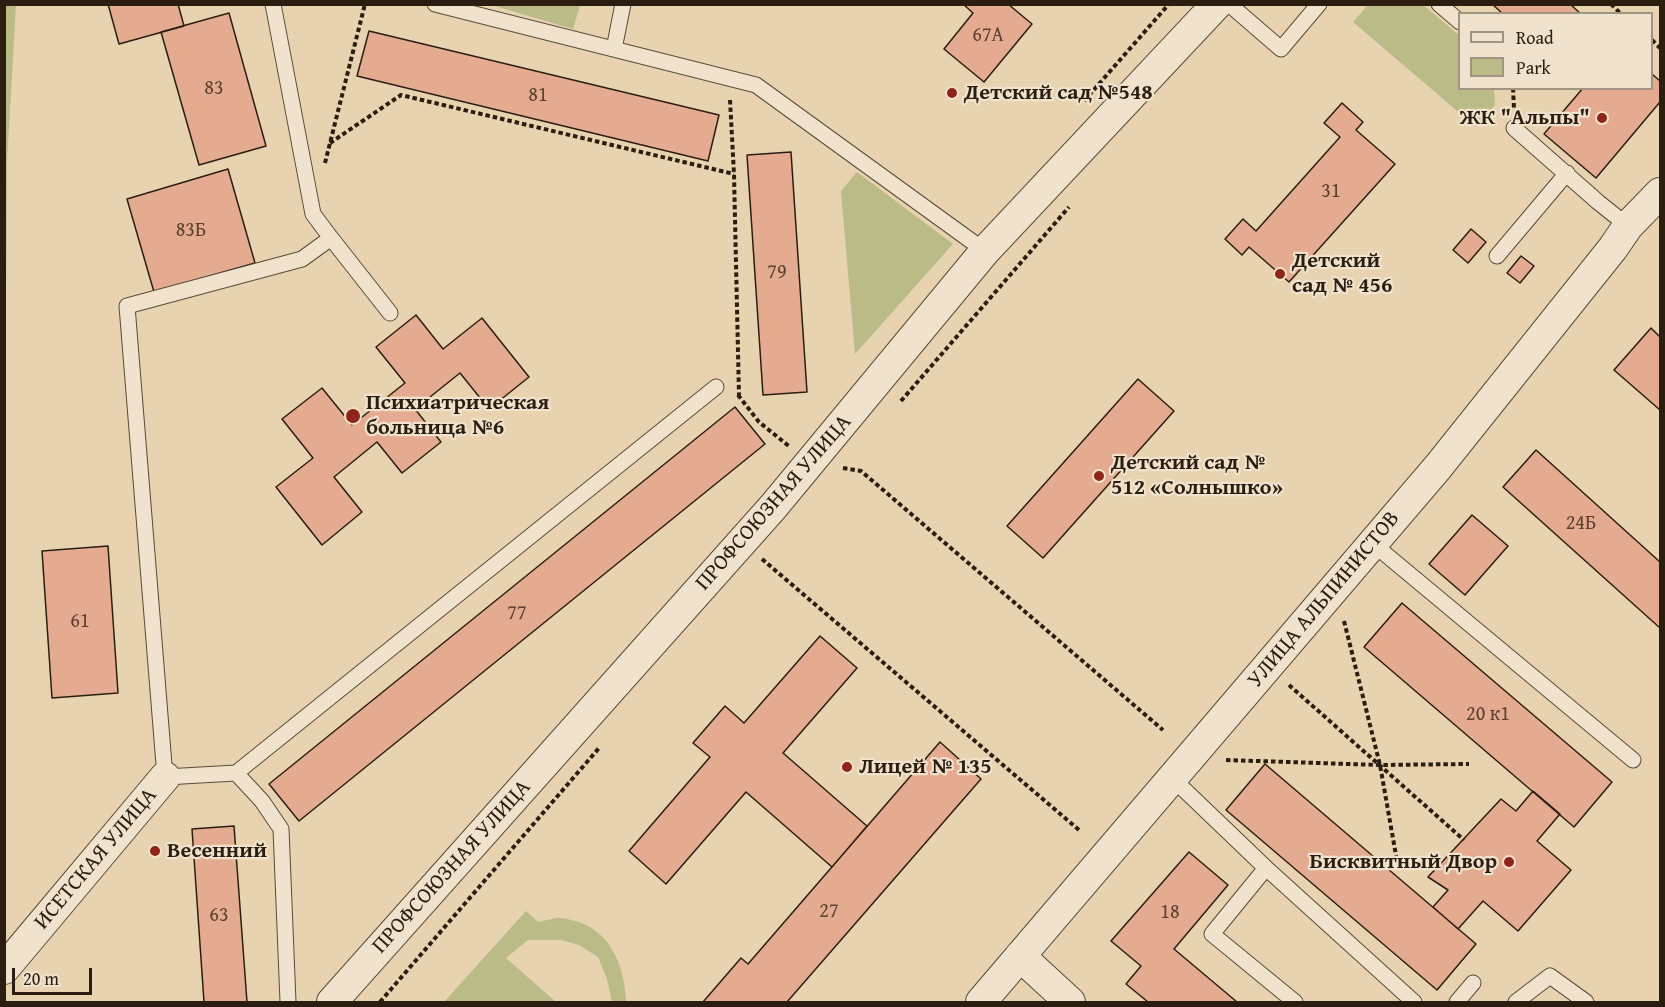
<!DOCTYPE html>
<html>
<head>
<meta charset="utf-8">
<style>
	body { margin:0 }
	#map { position:relative; width:1665px; height:1007px; overflow:hidden; background:#e8d3b0; font-family:"Gentium Book Plus",serif }
	canvas { display:block }
	.frame { position:absolute; inset:0; border:6px solid #2b1e10; pointer-events:none }
	.legend { position:absolute; left:1458px; top:12px; width:195px; height:78px; box-sizing:border-box; background:#f0e2cc; border:2px solid #a19481; margin:0; padding:8px 10px; list-style:none; font-size:18px; color:#2b1e10 }
	.legend li { display:flex; align-items:center; gap:12px; height:30px }
	.legend b { width:30px; border:2px solid #a19481 }
	.scale { position:absolute; left:12px; top:968px; width:80px; height:27px; box-sizing:border-box; border:3px solid #2b1e10; border-top:0; padding-left:8px; font-size:18px; line-height:21px; white-space:nowrap; color:#2b1e10; -webkit-text-stroke:4px #f0e2cc; paint-order:stroke }
</style>
</head>
<body>
<div id="map">
<canvas width="1665" height="1007"></canvas>
<div class="frame"></div>
<ul class="legend">
<li><b style="height:8px;background:#f0e2cc"></b>Road</li>
<li><b style="height:16px;background:#bbbb87"></b>Park</li>
</ul>
<div class="scale">20 m</div>
</div>
<script>
const ctx = document.querySelector('canvas').getContext('2d');
ctx.lineJoin = 'round';
function paint(path, color) {
  ctx.fillStyle = color;
  ctx.fill(path, 'evenodd');
}
function strokePath(path, color, width, dash) {
  ctx.strokeStyle = color;
  ctx.lineWidth = width;
  ctx.lineCap = dash ? 'butt' : 'round';
  ctx.setLineDash(dash || []);
  ctx.stroke(path);
}
function write(font, color, halo, rows, align = 'center') {
  ctx.font = font + ' "Gentium Book Plus",serif';
  ctx.lineWidth = 4.5;
  ctx.setLineDash([]);
  ctx.textBaseline = 'middle';
  ctx.strokeStyle = halo;
  ctx.fillStyle = color;
  for (const [text, x, y, turn = 0] of rows) {
    ctx.save();
    ctx.translate(x, y);
    ctx.rotate((+turn || 0) * Math.PI / 180);
    ctx.textAlign = isNaN(turn) ? turn : align;
    if (halo) ctx.strokeText(text, 0, 0);
    ctx.fillText(text, 0, 0);
    ctx.restore();
  }
}
const green = new Path2D(`
	M 16,5 L 7,162 L 5,467 L 4,5 Z
	M 491,5 L 580,5 L 573,29 Z
	M 1368,5 L 1423,5 L 1459,35 L 1460,88 L 1494,89 L 1495,105 L 1476,127 L 1353,22 Z
	M 857,172 L 953,244 L 855,354 L 841,191 Z
	M 526,911 L 538,922 C 544,921 550,919 556,918 C 562,917 569,920 575,921 C 611,930 625,968 626,1002 L 612,1002 L 607,979 L 598,957 L 579,945 L 561,940 L 528,940 L 506,958 L 556,1002 L 444,1002 Z`);
const building = new Path2D(`
	M 108,4 L 178,4 L 184,26 L 119,44 Z
	M 963,4 L 1008,4 L 1032,24 L 984,82 L 944,49 L 973,13 Z
	M 1492,4 L 1570,4 L 1581,14 L 1503,14 Z
	M 229,13 L 266,146 L 199,165 L 161,32 Z
	M 369,31 L 719,115 L 708,161 L 357,76 Z
	M 1652,74 L 1660,81 L 1660,102 L 1596,178 L 1544,134 L 1583,88 L 1652,88 Z
	M 1342,103 L 1363,122 L 1356,130 L 1395,164 L 1289,282 L 1249,247 L 1242,255 L 1225,239 L 1243,219 L 1256,231 L 1340,137 L 1324,123 Z
	M 791,152 L 807,392 L 763,395 L 747,155 Z
	M 228,169 L 255,263 L 154,292 L 127,199 Z
	M 1471,229 L 1486,242 L 1468,263 L 1453,250 Z
	M 1521,256 L 1534,266 L 1520,283 L 1507,273 Z
	M 416,315 L 443,349 L 482,318 L 529,377 L 489,409 L 460,373 L 415,409 L 441,442 L 402,473 L 377,442 L 334,477 L 362,512 L 322,545 L 276,487 L 313,458 L 282,419 L 322,388 L 352,425 L 405,383 L 376,347 Z
	M 1651,328 L 1660,337 L 1660,410 L 1614,370 Z
	M 1138,379 L 1174,411 L 1043,558 L 1007,526 Z
	M 735,407 L 765,444 L 299,821 L 269,784 Z
	M 1536,450 L 1660,562 L 1660,628 L 1503,487 Z
	M 1472,515 L 1508,546 L 1465,595 L 1429,564 Z
	M 108,546 L 118,693 L 52,698 L 42,551 Z
	M 1402,603 L 1612,782 L 1574,827 L 1364,647 Z
	M 820,636 L 857,668 L 783,753 L 867,826 L 832,867 L 746,792 L 666,884 L 629,851 L 710,757 L 693,743 L 725,706 L 744,723 Z
	M 940,742 L 981,779 L 787,1002 L 703,1002 L 741,958 L 748,964 Z
	M 1265,764 L 1476,944 L 1437,990 L 1226,810 Z
	M 1533,791 L 1560,814 L 1537,841 L 1571,870 L 1518,931 L 1483,901 L 1458,929 L 1433,907 L 1448,890 L 1428,877 L 1501,799 L 1516,811 Z
	M 234,826 L 247,1002 L 204,1002 L 192,829 Z
	M 1189,852 L 1228,885 L 1174,949 L 1237,1002 L 1148,1002 L 1126,984 L 1141,966 L 1111,941 Z`);
const path = new Path2D(`
	M 1611,4 L 1621,14
	M 1652,40 L 1660,48
	M 1513,88 L 1514,109
	M 730,100 L 734,174 L 739,396
	M 1084,101 L 1169,4
	M 330,143 L 401,95 L 734,174
	M 325,163 L 365,4
	M 738,395 L 759,422 L 790,447
	M 901,401 L 1069,207
	M 843,468 L 861,471 L 1163,730
	M 762,559 L 1079,830
	M 1344,621 L 1380,765 L 1397,861
	M 1289,685 L 1464,840
	M 1226,760 L 1380,765 L 1469,764
	M 380,1002 L 599,748`);
const lane = new Path2D(`
	M 273,4 L 313,214 L 331,238 L 302,259 L 127,306 L 165,777 L 236,773 L 716,387
	M 435,4 L 756,85 L 985,251
	M 1229,4 L 1281,49 L 1319,4
	M 1439,4 L 1460,22
	M 614,49 L 623,4
	M 1514,128 L 1598,202 L 1628,226
	M 331,238 L 390,313
	M 1497,256 L 1567,173
	M 1372,543 L 1633,760
	M 236,773 L 262,801 L 281,829 L 288,1002
	M 1172,778 L 1266,868 L 1414,1002
	M 1266,868 L 1212,934 L 1295,1002
	M 1457,1002 L 1473,983
	M 1516,1002 L 1550,976 L 1586,1002`);
const street = new Path2D(`
	M 1020,956 L 1070,1002
	M 4,969 L 165,777
	M 332,1002 L 773,507 L 985,251 L 1217,4
	M 981,1002 L 1438,467 L 1613,248 L 1628,226 L 1660,193`);
const markers = [
	[952,93,6,"#8f2418"],
	[1602,118,6,"#8f2418"],
	[1280,274,6,"#8f2418"],
	[353,416,8,"#8f2418"],
	[1099,476,6,"#8f2418"],
	[847,767,6,"#8f2418"],
	[155,851,6,"#8f2418"],
	[1509,862,6,"#8f2418"]
];
const numberNames = [
	["67А",988,36],
	["83",214,89],
	["81",538,96],
	["31",1331,192],
	["83Б",191,231],
	["79",777,273],
	["24Б",1581,524],
	["77",517,614],
	["61",80,622],
	["20 к1",1488,715],
	["27",829,912],
	["18",1170,913],
	["63",219,916]
];
const poiNames = [
	["Детский сад №548",964,93],
	["ЖК \"Альпы\"",1590,118,"right"],
	["Детский",1292,261],
	["сад № 456",1292,286],
	["Психиатрическая",366,403],
	["больница №6",366,428],
	["Детский сад №",1111,463],
	["512 «Солнышко»",1111,488],
	["Лицей № 135",859,767],
	["Весенний",167,851],
	["Бисквитный Двор",1497,862,"right"]
];
const streetNames = [
	["ПРОФСОЮЗНАЯ УЛИЦА",774,503,-49],
	["УЛИЦА АЛЬПИНИСТОВ",1324,600,-50],
	["ИСЕТСКАЯ УЛИЦА",96,859,-50],
	["ПРОФСОЮЗНАЯ УЛИЦА",452,867,-48]
];
paint(green, '#bbbb87');
paint(building, '#e5ab91');
strokePath(building, '#2b1e10', 1.5);
strokePath(lane, '#5a4b38', 17);
strokePath(street, '#5a4b38', 32);
strokePath(path, '#2b1e10', 4, [4.5, 3]);
strokePath(lane, '#f0e2cc', 15);
strokePath(street, '#f0e2cc', 30);
for (const [x, y, r, color] of markers) {
  const dot = new Path2D();
  dot.arc(x, y, r, 0, 2 * Math.PI);
  ctx.fillStyle = color;
  ctx.fill(dot);
  strokePath(dot, '#f0e2cc', 2);
}
write('20px', '#5a4130', null, numberNames);
write('bold 22px', '#2b1e10', '#f0e2cc', poiNames, 'left');
write('22px', '#2b1e10', '#f0e2cc', streetNames);
</script>
</body>
</html>
